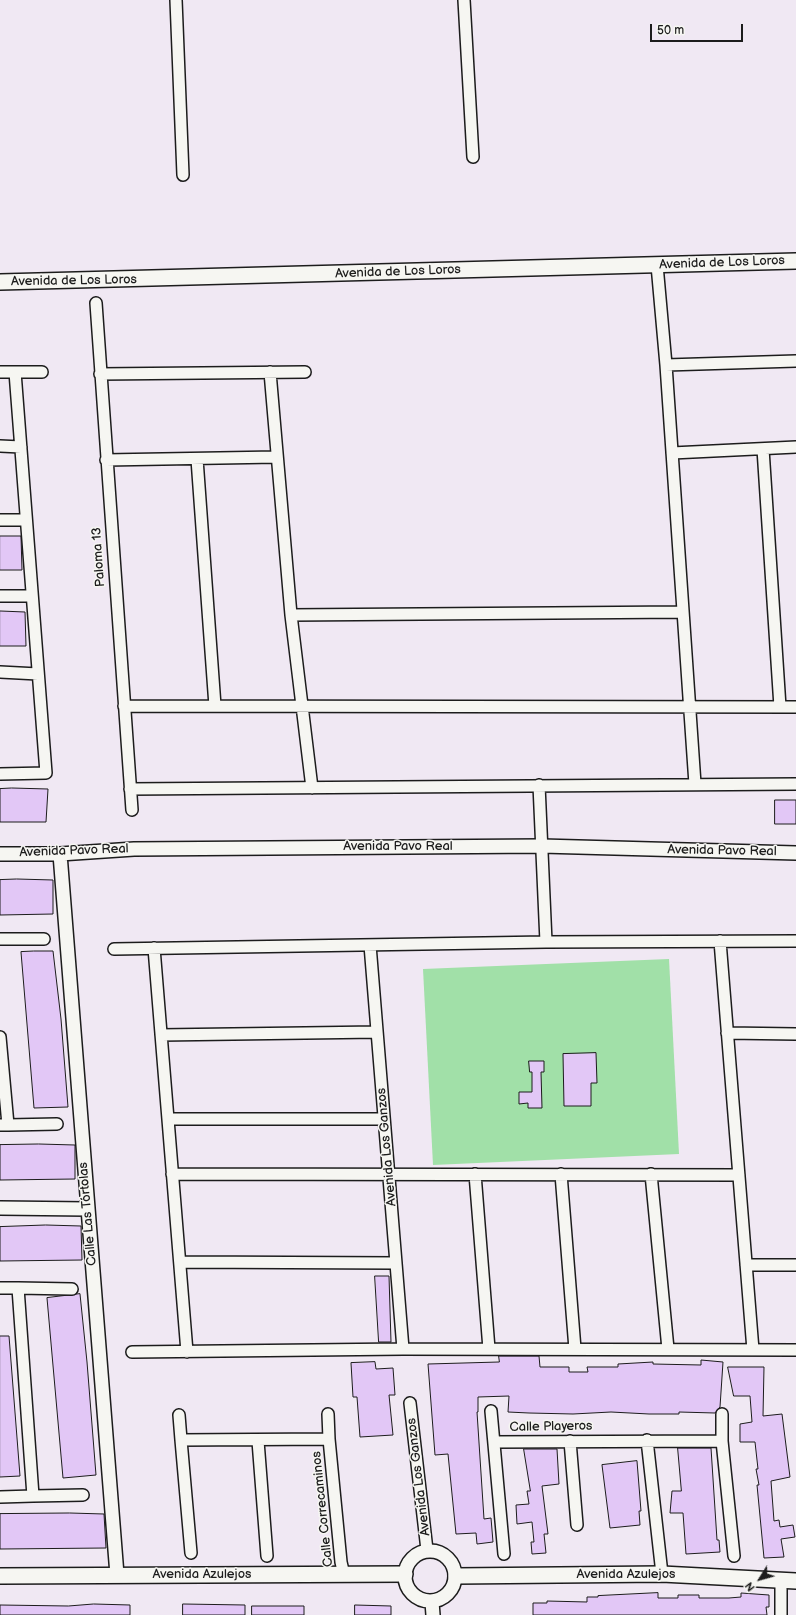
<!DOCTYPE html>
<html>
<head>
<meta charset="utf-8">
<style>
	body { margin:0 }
	#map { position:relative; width:796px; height:1615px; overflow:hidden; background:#f0e8f3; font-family:"Balsamiq Sans",sans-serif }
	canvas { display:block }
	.north { position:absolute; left:740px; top:1559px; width:40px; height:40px; -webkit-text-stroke:3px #f6f6f2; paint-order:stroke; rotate:233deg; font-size:11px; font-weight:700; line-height:16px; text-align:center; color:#1c1c1c }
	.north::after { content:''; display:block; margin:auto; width:14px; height:18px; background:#1c1c1c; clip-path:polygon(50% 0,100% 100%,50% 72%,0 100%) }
	.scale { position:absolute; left:650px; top:24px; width:93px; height:18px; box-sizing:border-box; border:2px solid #1c1c1c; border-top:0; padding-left:5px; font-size:12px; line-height:14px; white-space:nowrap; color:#1c1c1c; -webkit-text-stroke:3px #f6f6f2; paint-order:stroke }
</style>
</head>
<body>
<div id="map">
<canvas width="796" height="1615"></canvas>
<div class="north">N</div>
<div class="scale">50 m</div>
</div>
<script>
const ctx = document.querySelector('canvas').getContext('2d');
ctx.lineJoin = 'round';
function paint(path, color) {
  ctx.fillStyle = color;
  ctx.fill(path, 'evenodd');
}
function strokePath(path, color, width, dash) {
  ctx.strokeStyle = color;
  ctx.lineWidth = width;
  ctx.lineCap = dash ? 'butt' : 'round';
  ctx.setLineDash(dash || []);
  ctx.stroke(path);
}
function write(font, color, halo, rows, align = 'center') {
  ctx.font = font + ' "Balsamiq Sans",sans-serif';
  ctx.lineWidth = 3;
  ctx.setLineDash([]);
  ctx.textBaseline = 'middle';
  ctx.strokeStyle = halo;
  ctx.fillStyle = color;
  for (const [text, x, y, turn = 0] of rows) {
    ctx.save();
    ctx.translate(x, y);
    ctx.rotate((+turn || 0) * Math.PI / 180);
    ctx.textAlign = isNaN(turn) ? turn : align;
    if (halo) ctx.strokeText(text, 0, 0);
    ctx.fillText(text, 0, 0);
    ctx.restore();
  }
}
const green = new Path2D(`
	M 669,959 L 679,1154 L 433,1165 L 423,969 Z`);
const building = new Path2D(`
	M 0,536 L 21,536 L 22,570 L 0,570 Z
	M 0,611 L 25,612 L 26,646 L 0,646 Z
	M 12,788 L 48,789 L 46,822 L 0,822 L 0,789 Z
	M 775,800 L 796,800 L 796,824 L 775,824 Z
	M 17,879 L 53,880 L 53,914 L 0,915 L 0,880 Z
	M 34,951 L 53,951 L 61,1019 L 68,1107 L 34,1108 L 21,952 Z
	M 596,1053 L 597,1083 L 591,1083 L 591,1106 L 564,1106 L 563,1054 Z
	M 529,1061 L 544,1061 L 544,1072 L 541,1072 L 542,1108 L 528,1108 L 528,1103 L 519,1104 L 519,1092 L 532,1092 L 532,1072 L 530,1072 Z
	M 39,1144 L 75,1145 L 75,1179 L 0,1180 L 0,1145 Z
	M 46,1225 L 81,1226 L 82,1260 L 0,1261 L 0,1227 Z
	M 375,1276 L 389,1276 L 391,1342 L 379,1342 Z
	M 80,1294 L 87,1362 L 96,1475 L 63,1478 L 47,1298 Z
	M 0,1336 L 9,1336 L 20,1476 L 0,1477 Z
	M 499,1356 L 539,1356 L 540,1367 L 569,1367 L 569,1372 L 588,1372 L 587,1367 L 618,1367 L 618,1364 L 653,1362 L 653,1364 L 701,1365 L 701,1360 L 723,1362 L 720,1407 L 715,1413 L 679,1412 L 679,1414 L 649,1414 L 611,1412 L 573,1414 L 529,1413 L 508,1412 L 509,1396 L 478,1397 L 478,1412 L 477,1412 L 484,1519 L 491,1518 L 493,1542 L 477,1544 L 476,1533 L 456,1534 L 448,1454 L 435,1455 L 428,1364 L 499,1362 Z
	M 375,1362 L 376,1369 L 393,1368 L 395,1395 L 389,1395 L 393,1435 L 360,1437 L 357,1397 L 353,1397 L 351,1363 Z
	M 728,1367 L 764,1367 L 763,1416 L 782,1414 L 790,1477 L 771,1481 L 774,1521 L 779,1520 L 780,1527 L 793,1525 L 795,1537 L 781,1539 L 784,1557 L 764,1558 L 757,1485 L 759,1485 L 756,1469 L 758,1469 L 755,1442 L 740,1442 L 740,1424 L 752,1422 L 750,1396 L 734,1396 Z
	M 678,1448 L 711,1448 L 717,1540 L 719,1540 L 720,1552 L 686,1554 L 683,1513 L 670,1513 L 672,1491 L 681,1491 Z
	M 524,1449 L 557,1449 L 559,1484 L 542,1486 L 548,1534 L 544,1534 L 546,1553 L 532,1554 L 531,1542 L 534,1542 L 532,1522 L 517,1524 L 516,1505 L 529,1504 L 527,1491 L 530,1491 Z
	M 637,1461 L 641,1511 L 639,1511 L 640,1525 L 610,1528 L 602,1465 Z
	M 70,1513 L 104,1514 L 106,1548 L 0,1549 L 0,1514 Z
	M 658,1593 L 658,1598 L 678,1598 L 678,1595 L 699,1595 L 699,1598 L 729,1598 L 741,1597 L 741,1593 L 769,1595 L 769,1607 L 766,1607 L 767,1615 L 533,1615 L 533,1603 L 547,1603 L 547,1601 L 587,1602 L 587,1597 L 598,1597 L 598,1596 Z
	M 94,1604 L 130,1605 L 130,1615 L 0,1615 L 0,1605 L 68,1606 Z
	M 183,1604 L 245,1605 L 245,1615 L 183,1615 Z
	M 355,1605 L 391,1606 L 391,1615 L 355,1615 Z
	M 252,1606 L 304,1606 L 304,1615 L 252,1615 Z`);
const minor = new Path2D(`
	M 176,0 L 183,175
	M 464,0 L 473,157
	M 657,265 L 666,365 L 695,784
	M 96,303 L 132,810
	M 666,365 L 796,361
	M 0,372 L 42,372
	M 270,372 L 291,615 L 312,788
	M 100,374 L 305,372
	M 0,446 L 21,447
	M 763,449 L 780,707
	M 672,453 L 796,447
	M 197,459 L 215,706
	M 106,460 L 276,457
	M 0,520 L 26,520
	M 0,596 L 32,596
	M 291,615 L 683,612
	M 0,672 L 38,674
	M 124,706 L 796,707
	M 0,774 L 46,773 L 15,372
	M 539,785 L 546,942
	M 130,789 L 796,784
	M 0,939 L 44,939
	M 720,941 L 753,1350
	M 370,945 L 403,1349
	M 154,948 L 187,1352
	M 114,949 L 546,942 L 796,941
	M 727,1033 L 796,1034
	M 161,1035 L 377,1032
	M 0,1037 L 8,1125 L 0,1125
	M 168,1119 L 384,1119
	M 8,1125 L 57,1124
	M 172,1174 L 739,1175
	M 475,1174 L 489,1349
	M 561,1174 L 575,1349
	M 651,1174 L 668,1349
	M 180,1262 L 396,1263
	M 746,1265 L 796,1265
	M 0,1288 L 18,1288 L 33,1496 L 0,1497
	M 18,1288 L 72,1289
	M 132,1352 L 403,1349 L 796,1350
	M 410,1403 L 427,1550
	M 491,1411 L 504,1554
	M 328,1414 L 329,1439
	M 722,1414 L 722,1441 L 734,1556
	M 179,1415 L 181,1440
	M 647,1440 L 662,1574
	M 258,1441 L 267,1556
	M 570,1441 L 577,1525
	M 495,1442 L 722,1441
	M 33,1496 L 83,1495
	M 191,1553 L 181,1440 L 329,1439 L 341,1562 L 344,1575
	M 781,1581 L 781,1615`);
const tertiary = new Path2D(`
	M 0,854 L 60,854 L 134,849 L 542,846 L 796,853
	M 60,854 L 117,1575
	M 0,1208 L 87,1209
	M405 1576a25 25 0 1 1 50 0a25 25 0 1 1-50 0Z
	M 432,1602 L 433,1615`);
const secondary = new Path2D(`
	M 0,282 L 796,261
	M 0,1576 L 405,1574
	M 456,1576 L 662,1574 L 796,1581`);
const streetNames = [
	["Avenida de Los Loros",722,263,-2],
	["Avenida de Los Loros",398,272,-2],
	["Avenida de Los Loros",74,281,-1],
	["Paloma 13",99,557,-94],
	["Avenida Pavo Real",398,847],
	["Avenida Pavo Real",74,851,-2],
	["Avenida Pavo Real",722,851,1],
	["Avenida Los Ganzos",387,1147,-95],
	["Calle Las Tórtolas",88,1214,-95],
	["Calle Playeros",551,1427,-1],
	["Avenida Los Ganzos",419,1477,-97],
	["Calle Correcaminos",323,1509,-96],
	["Avenida Azulejos",202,1575],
	["Avenida Azulejos",626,1575]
];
paint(green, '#a1e0a8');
paint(building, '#e2c7f6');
strokePath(building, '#1c1c1c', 1);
strokePath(minor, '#1c1c1c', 14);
strokePath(tertiary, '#1c1c1c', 16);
strokePath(secondary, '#1c1c1c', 18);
strokePath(minor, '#f6f6f2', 11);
strokePath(tertiary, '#f6f6f2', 13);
strokePath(secondary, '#f6f6f2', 15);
write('13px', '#1c1c1c', '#f6f6f2', streetNames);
</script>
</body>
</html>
